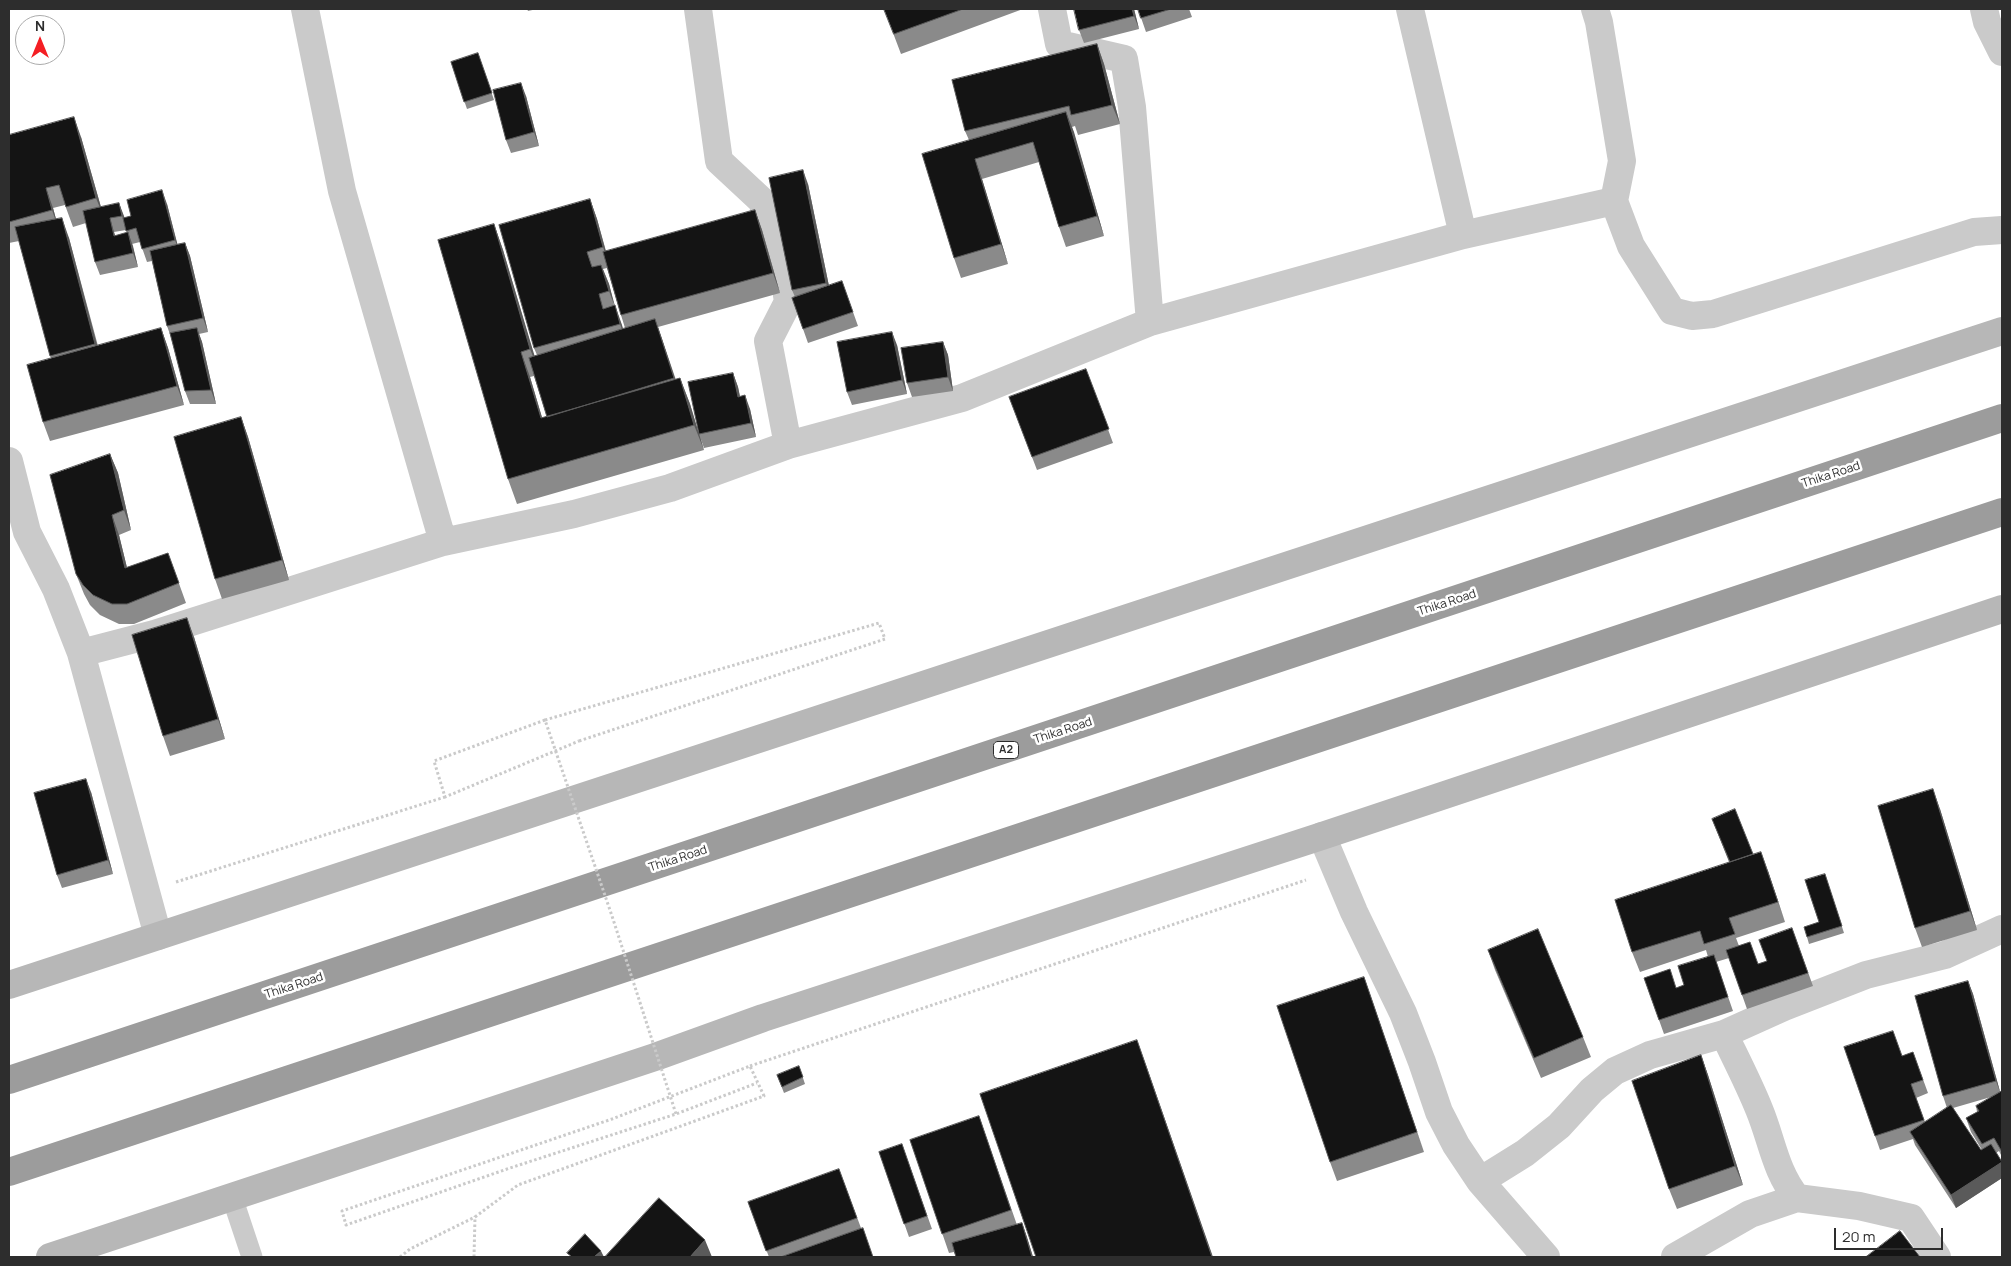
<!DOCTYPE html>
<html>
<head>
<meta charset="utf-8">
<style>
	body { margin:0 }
	#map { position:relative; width:2011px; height:1266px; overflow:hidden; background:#fff; font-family:Manrope,sans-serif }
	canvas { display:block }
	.frame { position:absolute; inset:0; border:10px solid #2d2d2d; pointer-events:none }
	.north { position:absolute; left:15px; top:15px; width:50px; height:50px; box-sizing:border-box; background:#fff; border:1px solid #ababab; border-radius:50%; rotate:0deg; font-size:14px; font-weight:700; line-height:20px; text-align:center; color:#2d2d2d }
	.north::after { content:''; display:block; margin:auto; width:18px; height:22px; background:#f41e24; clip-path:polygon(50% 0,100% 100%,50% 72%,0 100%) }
	.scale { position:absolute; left:1834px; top:1228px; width:109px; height:22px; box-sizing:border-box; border:2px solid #2d2d2d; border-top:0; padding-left:6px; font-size:15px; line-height:18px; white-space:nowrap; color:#2d2d2d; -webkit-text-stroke:4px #fff; paint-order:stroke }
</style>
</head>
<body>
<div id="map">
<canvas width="2011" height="1266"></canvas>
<div class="frame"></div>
<div class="north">N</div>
<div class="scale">20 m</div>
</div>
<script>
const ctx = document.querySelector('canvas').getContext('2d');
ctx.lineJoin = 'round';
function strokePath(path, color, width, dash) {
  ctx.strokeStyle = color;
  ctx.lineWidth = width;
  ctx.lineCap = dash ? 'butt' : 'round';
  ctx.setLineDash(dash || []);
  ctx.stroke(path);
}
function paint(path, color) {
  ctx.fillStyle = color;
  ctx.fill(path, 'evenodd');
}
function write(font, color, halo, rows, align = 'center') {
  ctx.font = font + ' Manrope,sans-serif';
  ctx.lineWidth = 5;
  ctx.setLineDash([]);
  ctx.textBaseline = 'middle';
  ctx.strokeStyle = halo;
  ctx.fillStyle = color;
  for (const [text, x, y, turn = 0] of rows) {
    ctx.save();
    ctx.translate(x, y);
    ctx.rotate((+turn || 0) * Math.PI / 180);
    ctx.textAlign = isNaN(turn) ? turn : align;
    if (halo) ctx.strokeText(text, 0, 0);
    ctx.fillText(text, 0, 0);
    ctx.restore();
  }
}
const path = new Path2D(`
	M 545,720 L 434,761 L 445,797 L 579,741
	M 176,882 L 445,797
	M 750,1066 L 1306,880
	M 400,1257 L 410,1249 L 475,1217
	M 474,1257 L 475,1217 L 518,1185 L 764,1096 L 750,1066 L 612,1119 L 342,1211 L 346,1225 L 510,1168 L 676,1114 L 757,1083`);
const service = new Path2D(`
	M 232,1197 L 252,1257`);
const minor = new Path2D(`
	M 305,9 L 342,191 L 443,542
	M 698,9 L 719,161 L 762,201 L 784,275 L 788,302 L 768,341 L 788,445
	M 1052,9 L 1059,44 L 1124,59 L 1132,107 L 1150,322
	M 1410,9 L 1463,235
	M 1595,9 L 1599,22 L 1622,161 L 1614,201
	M 1984,9 L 1987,22 L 2002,52
	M 9,461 L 27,532 L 56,589 L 81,653 L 154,634 L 443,542 L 574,514 L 670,488 L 788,445 L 962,398 L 1150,322 L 1463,235 L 1614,201 L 1631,246 L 1672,311 L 1692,316 L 1713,314 L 1974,232 L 2002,230
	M 81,653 L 158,936
	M 1322,836 L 1354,912 L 1403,1013 L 1422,1062 L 1439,1112 L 1456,1145 L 1480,1181 L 1525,1153 L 1559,1126 L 1592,1090 L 1615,1071 L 1650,1055 L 1724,1034 L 1784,1007 L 1866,975 L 1945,955 L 2002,929
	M 1724,1034 C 1736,1059 1749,1084 1759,1109 C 1772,1140 1775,1171 1797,1198 L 1859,1206 L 1911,1218 L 1937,1257
	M 1480,1181 L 1546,1257
	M 1675,1257 L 1750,1214 L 1797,1198`);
const secondary = new Path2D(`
	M 9,985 L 2002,331
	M 50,1257 L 655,1057 L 763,1018 L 1322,836 L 2002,609`);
const trunk = new Path2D(`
	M 9,1080 L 2002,418
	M 9,1172 L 2002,512`);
const pathBridge = new Path2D(`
	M 579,741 L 885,639 L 879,623 L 545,720 L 612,916 L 676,1114`);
const wall = new Path2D(`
	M 527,9 L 537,9 L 528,11 Z
	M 884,9 L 1023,9 L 901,54 Z
	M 1134,9 L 1139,29 L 1084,43 L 1079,30 Z
	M 1138,9 L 1189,9 L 1192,17 L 1146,32 Z
	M 1097,44 L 1104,64 L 1120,124 L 1078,135 L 1075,126 L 1072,127 L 1104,236 L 1066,247 L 1059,227 L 1039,162 L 982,179 L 1008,264 L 961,278 L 954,258 L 969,140 L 965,131 Z
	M 478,53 L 494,100 L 467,109 L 451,62 Z
	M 526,96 L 539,146 L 511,153 L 506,140 Z
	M 9,135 L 81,137 L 101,207 L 119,203 L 124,218 L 167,204 L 177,244 L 185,243 L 190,256 L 208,332 L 199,334 L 202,342 L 216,404 L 190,404 L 185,391 L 171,337 L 167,326 L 152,261 L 147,262 L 140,242 L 132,244 L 138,267 L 100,275 L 95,262 L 86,223 L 73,227 L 65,205 L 53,208 L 56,219 L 69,238 L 98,346 L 161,328 L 168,348 L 184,405 L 50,441 L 43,422 L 51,358 L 19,241 L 9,243 ZM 126,230 L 127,233 L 115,236 L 114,232 Z
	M 808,184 L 829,286 L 842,281 L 858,326 L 808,343 L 792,298 L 795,297 L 792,290 Z
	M 590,199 L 597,219 L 606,251 L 755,210 L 762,230 L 780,293 L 658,327 L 676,380 L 680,378 L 690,404 L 698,432 L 733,373 L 738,387 L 740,397 L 750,409 L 756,437 L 704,448 L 700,437 L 704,450 L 517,504 L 508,479 L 494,224 L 503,250 L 534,356 L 537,355 L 534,348 ZM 607,268 L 621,315 L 625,328 L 623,329 L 614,305 L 609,284 L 603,269 ZM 534,376 L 547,417 L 542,418 L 530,377 Z
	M 943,342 L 948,355 L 953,391 L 912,397 L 907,383 Z
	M 897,345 L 907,394 L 852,405 L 847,392 Z
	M 1086,369 L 1113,443 L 1037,470 L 1009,397 Z
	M 241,417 L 248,437 L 289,580 L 222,599 L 215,579 Z
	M 110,454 L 118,473 L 131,530 L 119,535 L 127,568 L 168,553 L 186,603 L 134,624 L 119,624 L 100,615 L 90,605 L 84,594 L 76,574 Z
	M 194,637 L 225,739 L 170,756 L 163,736 Z
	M 91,792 L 113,874 L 62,888 L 57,875 Z
	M 1940,809 L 1977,930 L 1922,947 L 1915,928 Z
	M 1712,819 L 1753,854 L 1768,871 L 1785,922 L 1736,938 L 1739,946 L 1758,964 L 1767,961 L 1792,928 L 1813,986 L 1747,1009 L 1729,958 L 1716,962 L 1733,1011 L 1664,1034 L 1644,978 L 1676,988 L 1684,985 L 1708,957 L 1706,950 L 1640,972 L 1632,952 L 1729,862 Z
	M 1825,874 L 1844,933 L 1809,944 L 1807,937 L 1819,922 Z
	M 1488,950 L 1583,1037 L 1591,1057 L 1541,1078 L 1495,970 Z
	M 1364,977 L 1424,1152 L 1337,1181 L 1330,1162 Z
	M 1968,981 L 1973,994 L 2000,1092 L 2002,1091 L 2002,1157 L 1999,1151 L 1996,1153 L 2002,1162 L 2002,1178 L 1956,1208 L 1915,1145 L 1913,1139 L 1880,1150 L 1844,1047 L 1902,1056 L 1913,1052 L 1928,1093 L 1916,1098 L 1925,1122 L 1947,1108 L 1943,1096 ZM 1991,1097 L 1976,1106 L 1977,1112 L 1966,1118 L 1971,1132 L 1982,1150 L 1981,1150 L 1953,1108 Z
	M 1701,1055 L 1708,1075 L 1743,1185 L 1677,1209 L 1669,1189 Z
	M 799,1066 L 805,1084 L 784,1093 L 777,1075 Z
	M 979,1116 L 1017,1225 L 1022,1223 L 1033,1257 L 956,1257 L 954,1252 L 949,1253 L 910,1140 Z
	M 902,1144 L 932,1229 L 909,1237 L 879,1152 Z
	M 839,1169 L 861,1228 L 873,1257 L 769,1257 L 748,1202 Z`);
const shadedWall = new Path2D(`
	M 1132,9 L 1134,9 L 1139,29 L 1134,16 Z
	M 1097,44 L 1104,64 L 1120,124 L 1112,105 Z
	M 521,83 L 526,96 L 539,146 L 534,132 Z
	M 1066,112 L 1074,132 L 1104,236 L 1097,216 Z
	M 74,117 L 81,137 L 104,218 L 96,198 Z
	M 975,159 L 982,179 L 1008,264 L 1001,244 Z
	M 803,170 L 808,184 L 831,296 L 826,283 Z
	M 46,188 L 53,208 L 59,230 L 52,210 Z
	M 162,190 L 167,204 L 180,254 L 175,240 Z
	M 590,199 L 597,219 L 610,267 L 603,247 Z
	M 119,203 L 124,216 L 127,230 L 122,216 Z
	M 755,210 L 762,230 L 780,293 L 773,273 Z
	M 62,218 L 69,238 L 102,364 L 95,344 Z
	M 110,218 L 114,232 L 119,250 L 114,236 Z
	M 494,224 L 503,250 L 540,374 L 530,349 Z
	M 128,232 L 133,246 L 138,267 L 133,253 Z
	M 185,243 L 190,256 L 208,332 L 203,318 Z
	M 601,265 L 609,284 L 616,310 L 609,291 Z
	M 615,305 L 622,325 L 627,344 L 620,324 Z
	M 655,319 L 662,339 L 681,397 L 674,378 Z
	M 161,328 L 168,348 L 184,405 L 177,386 Z
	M 197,328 L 202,342 L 216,404 L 211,390 Z
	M 892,332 L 897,345 L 907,394 L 902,380 Z
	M 943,342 L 948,355 L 953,391 L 948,377 Z
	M 521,352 L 530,377 L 550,444 L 541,418 Z
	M 733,373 L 738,387 L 743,411 L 738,397 Z
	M 680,378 L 690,404 L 704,450 L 694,425 Z
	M 745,395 L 750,409 L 756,437 L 751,423 Z
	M 241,417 L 248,437 L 289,580 L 282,560 Z
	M 110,454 L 118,473 L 131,530 L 124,510 Z
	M 112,515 L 119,535 L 132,588 L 125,568 Z
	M 187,618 L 194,637 L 225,739 L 218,719 Z
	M 86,779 L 91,792 L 113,874 L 108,860 Z
	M 1933,789 L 1940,809 L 1977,930 L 1970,911 Z
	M 1761,852 L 1768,871 L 1785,922 L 1778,902 Z
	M 1364,977 L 1371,997 L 1424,1152 L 1417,1132 Z
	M 1968,981 L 1973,994 L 2001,1095 L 1996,1081 Z
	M 1137,1040 L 1146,1065 L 1213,1257 L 1212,1257 Z
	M 1701,1055 L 1708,1075 L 1743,1185 L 1735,1166 Z
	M 2002,1162 L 2002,1178 L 1956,1208 L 1951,1195 Z
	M 1022,1223 L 1027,1237 L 1033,1257 L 1032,1257 Z
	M 705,1240 L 712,1257 L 690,1257 Z
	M 601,1251 L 604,1257 L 594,1257 Z`);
const building = new Path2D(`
	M 884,9 L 963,9 L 894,34 Z
	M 1074,9 L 1132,9 L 1134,16 L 1079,30 Z
	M 1138,9 L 1171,9 L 1141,18 Z
	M 1097,44 L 1112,105 L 1071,115 L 1069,106 L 965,131 L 952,80 Z
	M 478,53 L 492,93 L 464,102 L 451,62 Z
	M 521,83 L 534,132 L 506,140 L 493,90 Z
	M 1066,112 L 1097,216 L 1059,227 L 1033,142 L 975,159 L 1001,244 L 954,258 L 922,154 Z
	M 74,117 L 96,198 L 66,207 L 59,185 L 46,188 L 52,210 L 9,222 L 9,135 Z
	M 803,170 L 826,283 L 792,290 L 769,178 Z
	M 162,190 L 175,240 L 142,249 L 136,228 L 126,231 L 123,218 L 131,216 L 127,200 Z
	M 590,199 L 603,247 L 587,252 L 592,267 L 601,265 L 609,291 L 599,294 L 603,309 L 615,305 L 620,324 L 534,348 L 499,225 Z
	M 119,203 L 122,216 L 110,218 L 114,236 L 128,232 L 133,253 L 95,262 L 83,211 Z
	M 755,210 L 773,273 L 621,315 L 603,252 Z
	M 62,218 L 95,344 L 50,356 L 15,227 Z
	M 494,224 L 530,349 L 521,352 L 541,418 L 680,378 L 694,425 L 508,479 L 438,240 Z
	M 185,243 L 203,318 L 167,326 L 150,251 Z
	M 842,281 L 853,312 L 803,329 L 792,298 Z
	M 655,319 L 674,378 L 547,417 L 529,358 Z
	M 161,328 L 177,386 L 43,422 L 27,365 Z
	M 197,328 L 211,390 L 185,391 L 170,333 Z
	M 892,332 L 902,380 L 847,392 L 837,342 Z
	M 943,342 L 948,377 L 907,383 L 901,348 Z
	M 1086,369 L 1109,429 L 1032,457 L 1009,397 Z
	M 733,373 L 738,397 L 745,395 L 751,423 L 699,434 L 688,382 Z
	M 241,417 L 282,560 L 215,579 L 174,437 Z
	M 110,454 L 124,510 L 112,515 L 125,568 L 168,553 L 179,583 L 127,604 L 112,604 L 93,595 L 83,585 L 76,574 L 50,475 Z
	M 187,618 L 218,719 L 163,736 L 132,635 Z
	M 86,779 L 108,860 L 57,875 L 34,793 Z
	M 1933,789 L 1970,911 L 1915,928 L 1878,806 Z
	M 1735,809 L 1753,854 L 1730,862 L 1712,819 Z
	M 1761,852 L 1778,902 L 1729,918 L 1735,934 L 1704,944 L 1700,931 L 1632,952 L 1615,900 Z
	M 1825,874 L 1842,926 L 1807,937 L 1804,927 L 1819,922 L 1805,880 Z
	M 1792,928 L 1808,973 L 1742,995 L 1726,950 L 1750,942 L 1758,964 L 1767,961 L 1759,940 Z
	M 1538,929 L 1583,1037 L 1534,1058 L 1488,950 Z
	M 1714,955 L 1728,997 L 1659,1020 L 1644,978 L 1670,969 L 1676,988 L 1684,985 L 1678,966 Z
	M 1364,977 L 1417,1132 L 1330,1162 L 1277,1006 Z
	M 1968,981 L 1996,1081 L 1943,1096 L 1915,996 Z
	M 1893,1031 L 1902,1056 L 1913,1052 L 1923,1080 L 1911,1084 L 1924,1120 L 1875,1136 L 1844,1047 Z
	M 1137,1040 L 1212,1257 L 1036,1257 L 980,1094 Z
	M 1701,1055 L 1735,1166 L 1669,1189 L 1632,1081 Z
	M 799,1066 L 803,1077 L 782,1087 L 777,1075 Z
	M 2002,1091 L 2002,1152 L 1994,1138 L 1982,1144 L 1966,1118 L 1979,1111 L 1976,1106 Z
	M 1951,1105 L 1981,1150 L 1991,1144 L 2002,1162 L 1951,1195 L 1910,1132 Z
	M 979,1116 L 1011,1210 L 942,1234 L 910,1140 Z
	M 902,1144 L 927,1216 L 904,1224 L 879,1152 Z
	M 839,1169 L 857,1218 L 766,1251 L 748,1202 Z
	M 659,1198 L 705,1240 L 690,1257 L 605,1257 Z
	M 1022,1223 L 1032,1257 L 956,1257 L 952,1243 Z
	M 863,1228 L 873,1257 L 781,1257 Z
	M 1900,1231 L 1920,1257 L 1866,1257 Z
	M 585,1234 L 601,1251 L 594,1257 L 572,1257 L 567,1253 Z`);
const shields = [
	[1006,750,25]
];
const shieldNames = [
	["A2",1006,750]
];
const streetNames = [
	["Thika Road",1831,475,-18],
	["Thika Road",1447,603,-18],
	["Thika Road",1063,731,-18],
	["Thika Road",678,859,-18],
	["Thika Road",294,986,-18]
];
strokePath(path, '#cacaca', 3, [2.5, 2.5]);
strokePath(service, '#cacaca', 21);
strokePath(minor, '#cacaca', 28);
strokePath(secondary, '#b7b7b7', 28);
strokePath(trunk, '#9c9c9c', 28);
strokePath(pathBridge, '#cacaca', 3, [2.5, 2.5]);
paint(wall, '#8a8a8a');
paint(shadedWall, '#5a5a5a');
paint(building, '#141414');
strokePath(building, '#5a5a5a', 1);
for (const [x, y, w] of shields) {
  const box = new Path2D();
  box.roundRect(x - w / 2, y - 8.5, w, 17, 4);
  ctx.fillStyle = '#fff';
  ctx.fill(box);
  strokePath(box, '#2d2d2d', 1);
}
write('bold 11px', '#2d2d2d', null, shieldNames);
write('12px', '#2d2d2d', '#fff', streetNames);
</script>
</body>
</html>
